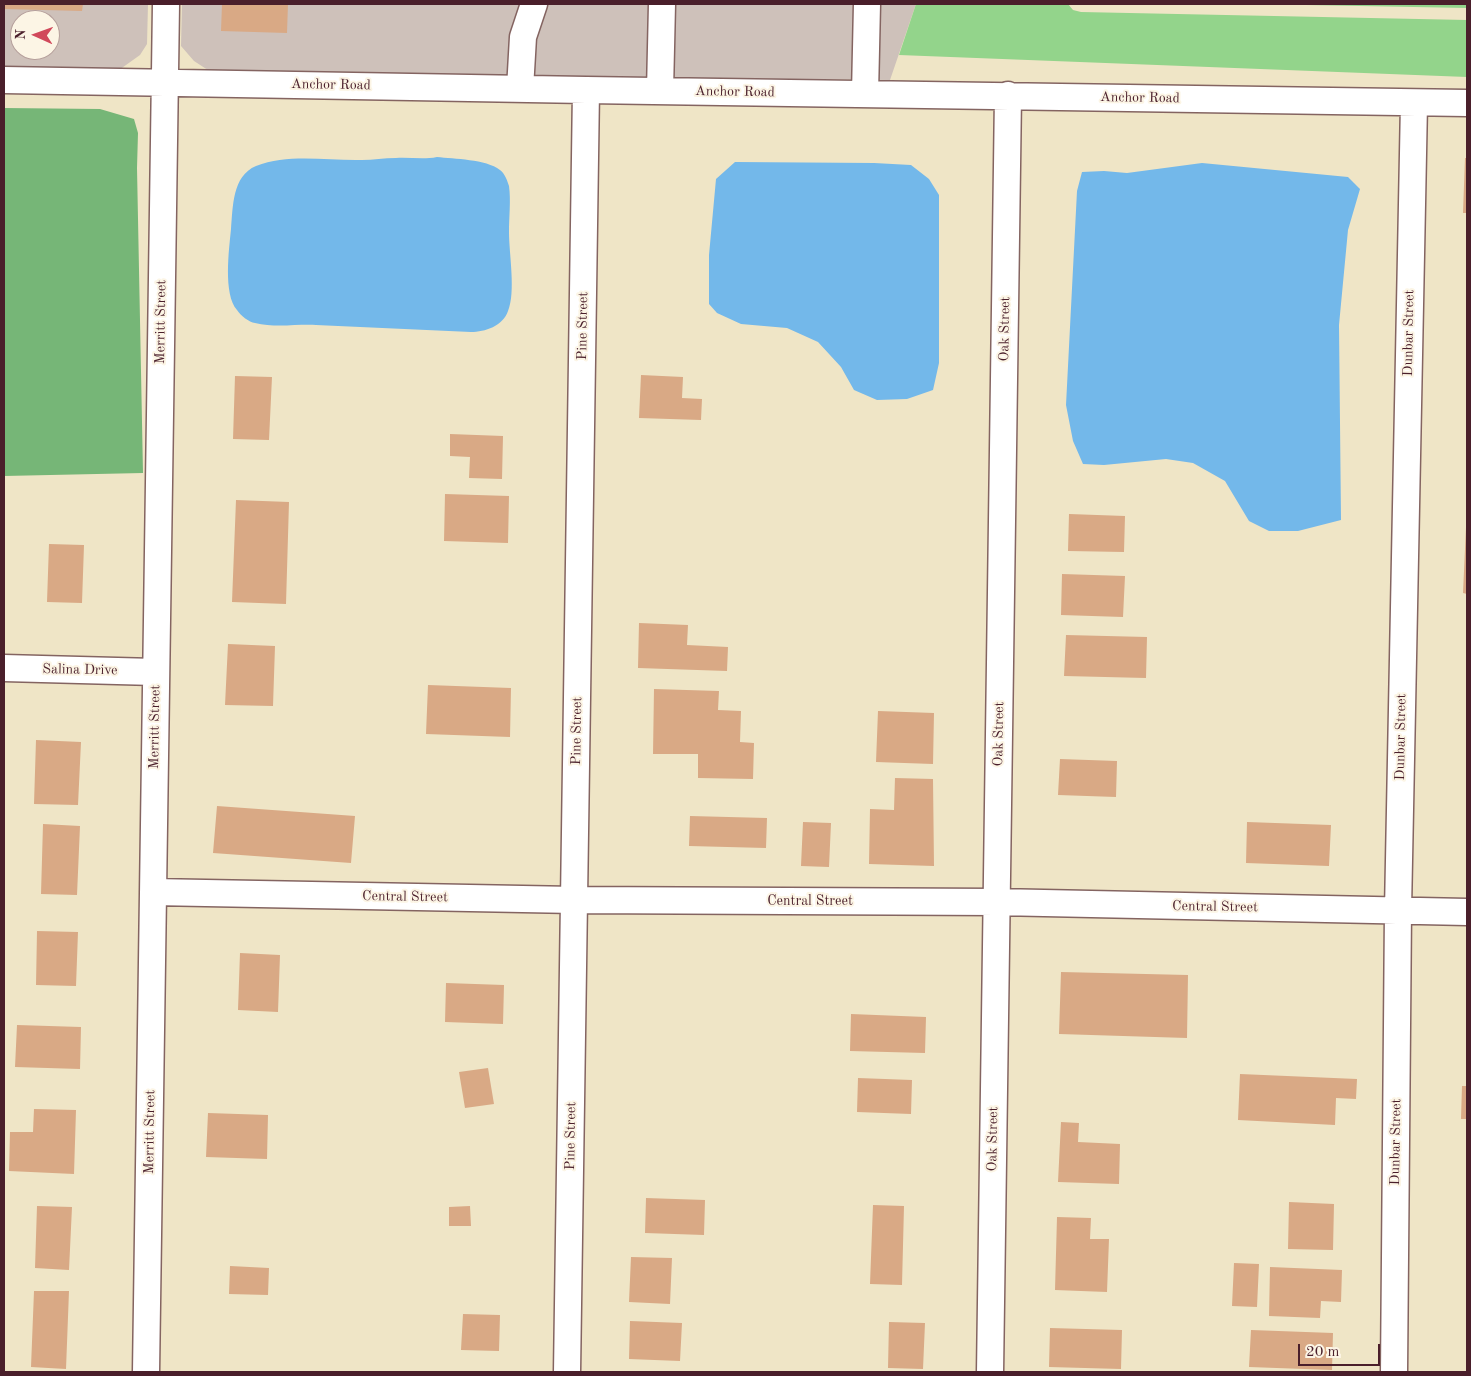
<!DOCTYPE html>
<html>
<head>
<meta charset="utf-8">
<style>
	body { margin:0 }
	#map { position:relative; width:1471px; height:1376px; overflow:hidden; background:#efe5c6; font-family:"Old Standard TT",serif }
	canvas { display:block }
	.frame { position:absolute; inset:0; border:5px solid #4a1f2b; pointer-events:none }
	.north { position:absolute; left:10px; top:10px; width:50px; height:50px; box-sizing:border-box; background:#fcf5e5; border:1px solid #b59f9b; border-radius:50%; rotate:272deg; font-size:14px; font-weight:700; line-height:20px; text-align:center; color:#4a1f2b }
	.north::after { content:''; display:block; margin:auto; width:18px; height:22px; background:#d1495b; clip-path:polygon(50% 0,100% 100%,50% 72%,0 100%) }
	.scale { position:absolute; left:1298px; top:1344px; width:82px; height:22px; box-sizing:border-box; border:2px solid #4a1f2b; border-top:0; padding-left:6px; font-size:15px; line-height:18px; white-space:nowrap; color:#4a1f2b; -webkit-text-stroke:4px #fcf5e5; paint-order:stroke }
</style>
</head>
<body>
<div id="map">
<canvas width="1471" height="1376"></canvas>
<div class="frame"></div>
<div class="north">N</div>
<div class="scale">20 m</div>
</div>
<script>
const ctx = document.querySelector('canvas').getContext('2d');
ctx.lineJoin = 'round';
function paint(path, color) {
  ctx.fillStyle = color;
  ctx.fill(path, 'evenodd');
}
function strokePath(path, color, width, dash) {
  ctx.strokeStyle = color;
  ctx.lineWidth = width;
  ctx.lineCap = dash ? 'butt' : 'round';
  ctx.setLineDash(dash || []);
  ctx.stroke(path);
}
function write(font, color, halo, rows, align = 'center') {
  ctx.font = font + ' "Old Standard TT",serif';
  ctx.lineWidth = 4;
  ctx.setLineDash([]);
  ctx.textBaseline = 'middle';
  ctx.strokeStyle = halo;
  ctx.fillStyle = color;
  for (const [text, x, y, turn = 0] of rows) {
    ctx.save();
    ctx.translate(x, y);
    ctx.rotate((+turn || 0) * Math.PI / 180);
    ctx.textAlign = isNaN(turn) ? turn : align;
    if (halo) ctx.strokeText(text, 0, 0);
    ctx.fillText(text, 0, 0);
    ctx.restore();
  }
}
const industrial = new Path2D(`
	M 4,4 L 148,4 L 147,44 L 140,55 L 119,70 L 4,68 ZM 20,20 L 50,20 L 50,50 L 20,50 Z
	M 182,4 L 916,4 L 890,80 L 214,74 L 194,61 L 181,46 Z`);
const green = new Path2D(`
	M 916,4 L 1068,4 L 1073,10 L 1081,12 L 1467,20 L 1467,77 L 899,55 Z
	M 1252,4 L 1467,4 L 1467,8 Z`);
const forest = new Path2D(`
	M 4,108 L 100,109 L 134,119 L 138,133 L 137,168 L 143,473 L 4,476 Z`);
const water = new Path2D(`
	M 437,157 C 454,159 486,159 500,170 C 505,174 507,180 509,186 C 511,200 509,217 509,232 C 509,254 516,292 508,311 C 503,326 485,332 471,332 C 419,330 368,327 316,325 C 296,324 275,328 255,323 C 249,322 241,316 237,310 C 223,294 229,250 231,229 C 233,207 232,176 256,166 C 289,153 328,161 362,160 C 373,160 384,158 396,158 C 410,157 423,160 437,157 Z
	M 735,162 L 874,163 L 911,165 L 929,179 L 939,195 L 939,363 L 933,390 L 907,399 L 877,400 L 854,390 L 841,367 L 818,342 L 787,328 L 741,324 L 717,313 L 709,304 L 709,255 L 716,179 Z
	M 1202,163 L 1348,177 L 1360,189 L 1348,230 L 1339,325 L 1341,520 L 1298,531 L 1269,531 L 1249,521 L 1225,481 L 1193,463 L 1166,459 L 1104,465 L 1083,464 L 1073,441 L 1066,405 L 1077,191 L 1082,172 L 1104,171 L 1127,173 Z`);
const building = new Path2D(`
	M 4,4 L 83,4 L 82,11 L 4,9 Z
	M 222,4 L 288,4 L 287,33 L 221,31 Z
	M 1465,158 L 1467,158 L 1467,213 L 1463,213 Z
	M 641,375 L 683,377 L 682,398 L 702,399 L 701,420 L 639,418 Z
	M 235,376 L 272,377 L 269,440 L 233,439 Z
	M 450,434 L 503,436 L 502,479 L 469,478 L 470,457 L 450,456 Z
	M 445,494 L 509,496 L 508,543 L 444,541 Z
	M 236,500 L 289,502 L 286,604 L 232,602 Z
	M 1069,514 L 1125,516 L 1124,552 L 1068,551 Z
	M 1466,527 L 1467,528 L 1467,594 L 1463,593 Z
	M 49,544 L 84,545 L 82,603 L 47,602 Z
	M 1062,574 L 1125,576 L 1123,617 L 1061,615 Z
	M 639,623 L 688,625 L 687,645 L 728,647 L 727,671 L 638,668 Z
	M 1066,635 L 1147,637 L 1146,678 L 1064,676 Z
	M 228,644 L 275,646 L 273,706 L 225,705 Z
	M 428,685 L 511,688 L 510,737 L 426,734 Z
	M 654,689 L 719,691 L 718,710 L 741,711 L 740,742 L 754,743 L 753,779 L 698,778 L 698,754 L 653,754 Z
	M 878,711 L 934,713 L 933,764 L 876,762 Z
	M 36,740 L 81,742 L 78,805 L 34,804 Z
	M 1060,759 L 1117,761 L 1116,797 L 1058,795 Z
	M 895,778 L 933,779 L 934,866 L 869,864 L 870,809 L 894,810 Z
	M 217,806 L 355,816 L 351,863 L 213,853 Z
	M 690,816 L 767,818 L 766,848 L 689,846 Z
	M 803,822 L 831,823 L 829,867 L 801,866 Z
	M 1247,822 L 1331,825 L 1329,866 L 1246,863 Z
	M 43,824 L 80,826 L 77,895 L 41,894 Z
	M 37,931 L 78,932 L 76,986 L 36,985 Z
	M 240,953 L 280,955 L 278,1012 L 238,1010 Z
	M 1061,972 L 1188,975 L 1187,1038 L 1059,1034 Z
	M 446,983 L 504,985 L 503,1024 L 445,1022 Z
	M 851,1014 L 926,1017 L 925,1053 L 850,1051 Z
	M 17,1025 L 81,1027 L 80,1069 L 15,1067 Z
	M 488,1068 L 494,1104 L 465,1108 L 459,1072 Z
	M 1240,1074 L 1357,1079 L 1356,1099 L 1336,1098 L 1335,1125 L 1238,1120 Z
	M 858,1078 L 912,1080 L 911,1114 L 857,1112 Z
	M 1462,1086 L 1467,1086 L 1467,1119 L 1461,1119 Z
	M 34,1109 L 76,1110 L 74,1174 L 9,1171 L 10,1132 L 33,1132 Z
	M 208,1113 L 268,1115 L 267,1159 L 206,1157 Z
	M 1061,1122 L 1079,1123 L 1078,1142 L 1120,1144 L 1119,1184 L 1058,1182 Z
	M 646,1198 L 705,1200 L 704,1235 L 645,1233 Z
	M 1289,1202 L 1334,1204 L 1333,1250 L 1288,1249 Z
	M 873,1205 L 904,1206 L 902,1285 L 870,1284 Z
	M 37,1206 L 72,1207 L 69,1270 L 35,1268 Z
	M 470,1206 L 471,1226 L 449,1226 L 449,1207 Z
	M 1057,1217 L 1091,1218 L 1090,1239 L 1109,1239 L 1107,1292 L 1055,1290 Z
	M 631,1257 L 672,1258 L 670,1304 L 629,1302 Z
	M 1234,1263 L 1259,1264 L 1257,1307 L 1232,1306 Z
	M 230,1266 L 269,1268 L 268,1295 L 229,1294 Z
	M 1270,1267 L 1342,1270 L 1341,1302 L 1321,1301 L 1320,1318 L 1269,1316 Z
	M 34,1291 L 69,1291 L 66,1369 L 31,1367 Z
	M 463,1314 L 500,1315 L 499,1351 L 461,1350 Z
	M 630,1321 L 682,1323 L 680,1361 L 629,1359 Z
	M 889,1322 L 925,1323 L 923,1369 L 888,1368 Z
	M 1050,1328 L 1122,1330 L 1121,1369 L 1049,1367 Z
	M 1251,1330 L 1333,1333 L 1332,1370 L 1249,1367 Z`);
const minor = new Path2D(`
	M 4,80 L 586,90 L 1467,103
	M 520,89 L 523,37 L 534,4
	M 660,91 L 662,4
	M 865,94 L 867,4
	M 4,668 L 155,672
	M 153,892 L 575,900 L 997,902 L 1467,912
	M 146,1372 L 166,4
	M 567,1372 L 586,90
	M 990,1372 L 1008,95
	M 1394,1372 L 1398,910 L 1414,103`);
const streetNames = [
	["Anchor Road",331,85,1],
	["Anchor Road",735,92,1],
	["Anchor Road",1140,98,1],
	["Merritt Street",161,322,-89],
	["Pine Street",583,326,-89],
	["Oak Street",1005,329,-89],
	["Dunbar Street",1409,333,-89],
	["Salina Drive",80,670,1],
	["Merritt Street",155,727,-89],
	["Pine Street",577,731,-89],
	["Oak Street",999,734,-89],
	["Dunbar Street",1401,737,-89],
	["Central Street",405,897,1],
	["Central Street",810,901],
	["Central Street",1215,907,1],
	["Merritt Street",150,1132,-89],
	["Pine Street",571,1136,-89],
	["Oak Street",993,1139,-89],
	["Dunbar Street",1396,1142,-89]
];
paint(industrial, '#cec1ba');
paint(green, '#93d48b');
paint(forest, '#76b677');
paint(water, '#73b8ea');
paint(building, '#d9a985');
strokePath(minor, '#846461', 29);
strokePath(minor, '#fff', 26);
write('14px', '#4a1f2b', '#fcf5e5', streetNames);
</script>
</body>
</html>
